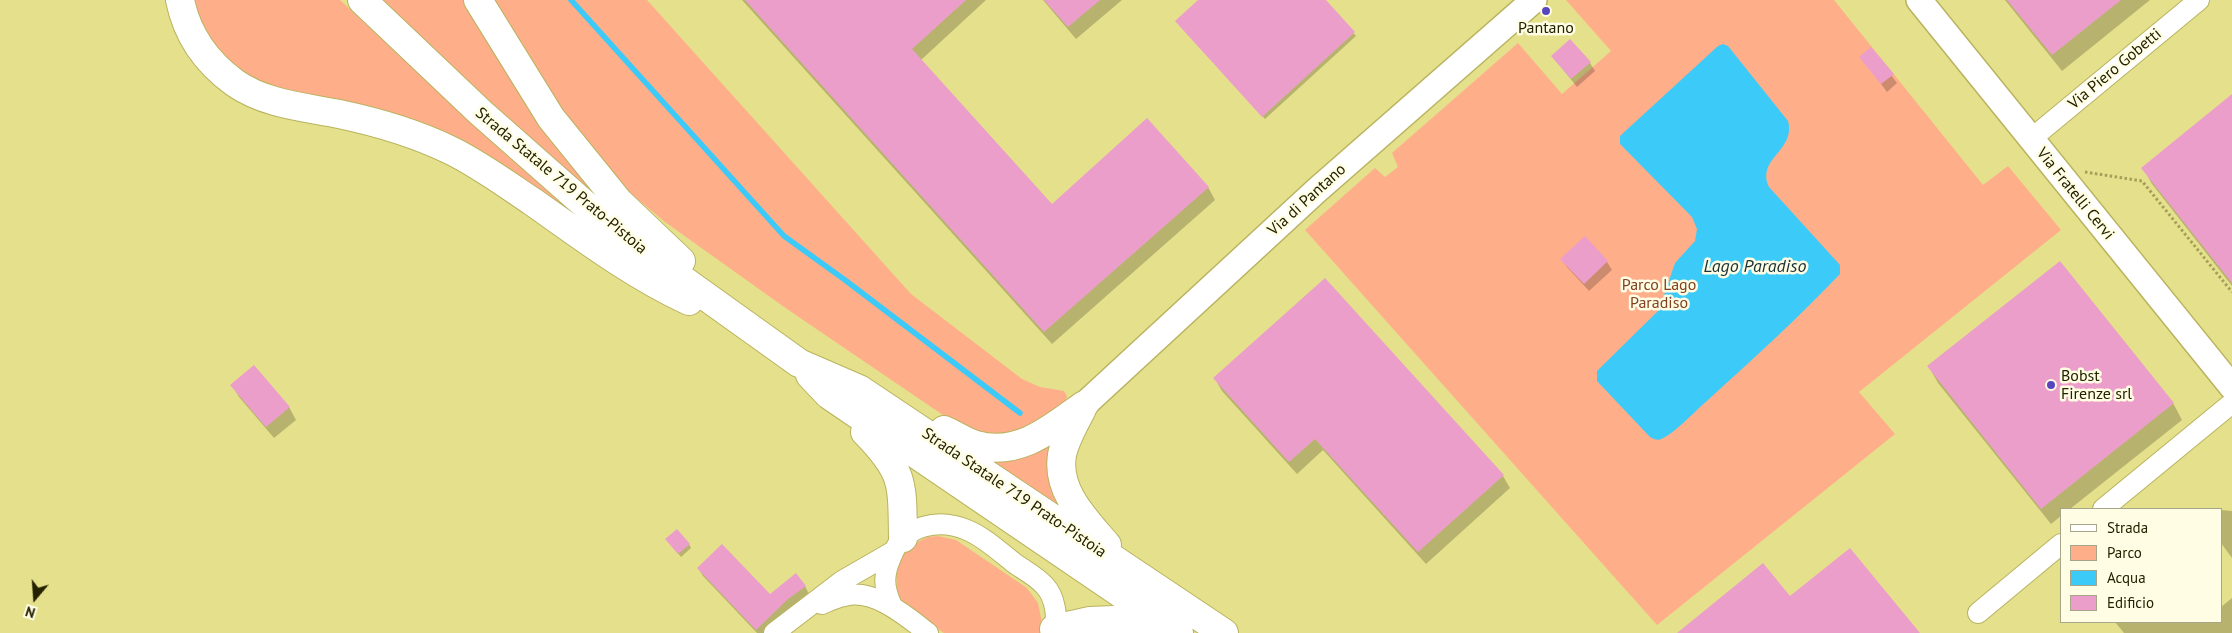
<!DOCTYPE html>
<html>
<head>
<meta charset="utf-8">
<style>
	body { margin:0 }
	#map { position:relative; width:2232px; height:633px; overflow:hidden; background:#e5e08b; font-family:"PT Sans",sans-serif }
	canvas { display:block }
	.legend { position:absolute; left:2060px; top:508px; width:162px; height:115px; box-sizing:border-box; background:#fffee5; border:1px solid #a7a689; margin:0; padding:6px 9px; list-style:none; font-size:15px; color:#242100 }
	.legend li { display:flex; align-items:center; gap:10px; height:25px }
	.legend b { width:25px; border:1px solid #a7a689 }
	.north { position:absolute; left:10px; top:573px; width:50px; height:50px; -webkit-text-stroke:4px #fffee5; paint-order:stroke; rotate:198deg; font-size:14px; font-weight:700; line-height:20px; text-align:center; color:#242100 }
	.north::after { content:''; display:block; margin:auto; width:18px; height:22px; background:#242100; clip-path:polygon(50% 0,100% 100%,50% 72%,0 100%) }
</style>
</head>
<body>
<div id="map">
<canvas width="2232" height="633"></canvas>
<ul class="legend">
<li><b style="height:6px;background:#fff"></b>Strada</li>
<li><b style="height:14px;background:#ffae8a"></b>Parco</li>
<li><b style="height:14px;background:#3ccaf9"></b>Acqua</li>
<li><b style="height:14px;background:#ec9eca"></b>Edificio</li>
</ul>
<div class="north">N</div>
</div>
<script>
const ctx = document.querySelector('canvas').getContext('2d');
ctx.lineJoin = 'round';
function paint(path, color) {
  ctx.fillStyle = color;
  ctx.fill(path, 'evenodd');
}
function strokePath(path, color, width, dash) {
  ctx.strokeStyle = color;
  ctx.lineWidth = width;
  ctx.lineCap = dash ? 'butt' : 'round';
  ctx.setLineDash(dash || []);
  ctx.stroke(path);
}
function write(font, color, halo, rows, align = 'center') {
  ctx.font = font + ' "PT Sans",sans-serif';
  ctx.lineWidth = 5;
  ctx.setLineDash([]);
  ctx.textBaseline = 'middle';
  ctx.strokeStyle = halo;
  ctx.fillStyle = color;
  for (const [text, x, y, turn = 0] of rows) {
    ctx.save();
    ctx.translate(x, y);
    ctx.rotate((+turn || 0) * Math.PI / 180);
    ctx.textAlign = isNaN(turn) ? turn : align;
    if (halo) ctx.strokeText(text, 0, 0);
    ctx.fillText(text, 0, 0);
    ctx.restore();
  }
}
const green = new Path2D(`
	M 189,0 L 340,0 L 486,137 L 588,227 L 538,197 L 268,89 L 213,51 Z
	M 381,0 L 467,0 L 608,204 L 552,159 Z
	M 487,0 L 647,0 L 911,294 L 1022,379 L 1040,387 L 1064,391 L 1067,396 L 1065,403 L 1021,437 L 968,432 L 787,309 L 665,222 L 611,177 L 588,152 Z
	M 1566,0 L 1834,0 L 1983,185 L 2008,166 L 2061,230 L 1859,392 L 1895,434 L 1657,625 L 1305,230 L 1375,168 L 1385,177 L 1398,167 L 1392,153 L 1518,43 L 1562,94 L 1611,51 Z
	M 1050,440 L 1059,504 L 1057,505 L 992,462 L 992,460 Z
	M 938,536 L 956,540 L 1027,588 L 1038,603 L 1042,623 L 1040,633 L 944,633 L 913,612 L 900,598 L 897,589 L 896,569 L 904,552 L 911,545 L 928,537 Z`);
const water = new Path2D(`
	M 1723,44 L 1728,46 L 1788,121 C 1796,151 1756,158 1769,187 L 1840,265 L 1840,274 C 1798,318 1753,359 1708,400 C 1697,409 1673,435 1661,439 C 1657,441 1654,439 1650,437 L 1597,381 L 1597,371 L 1659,310 L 1675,263 L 1695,241 L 1697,229 L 1692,217 L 1620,144 L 1620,136 L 1718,46 Z`);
const shadow = new Path2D(`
	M 742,0 L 986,0 L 921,60 L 1052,206 L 1208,187 L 1215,200 L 1052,344 Z
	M 1043,0 L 1122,0 L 1076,39 Z
	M 1200,0 L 1324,0 L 1356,36 L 1265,119 L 1179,25 Z
	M 2005,0 L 2150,0 L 2062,71 Z
	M 1871,49 L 1897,83 L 1887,92 L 1861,57 Z
	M 1552,56 L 1590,63 L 1595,71 L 1577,87 Z
	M 2232,95 L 2232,286 L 2152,184 L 2143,168 Z
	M 1585,238 L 1607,262 L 1612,270 L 1589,291 L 1567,267 L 1562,259 Z
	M 1929,367 L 2173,403 L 2182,420 L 2070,509 L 2061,509 L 2061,516 L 2051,524 L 1938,383 Z
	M 1215,379 L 1503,476 L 1510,488 L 1426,564 L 1323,450 L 1297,474 L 1222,391 Z
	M 232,385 L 289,407 L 296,420 L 274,438 L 239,397 Z
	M 2221,510 L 2232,511 L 2232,558 L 2221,543 Z
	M 669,543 L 689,544 L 691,548 L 681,557 Z
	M 698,568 L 770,595 L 805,586 L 809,594 L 766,633 L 757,633 L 703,576 Z
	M 2232,598 L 2232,633 L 2124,633 L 2115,622 L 2221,622 L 2221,607 Z`);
const stream = new Path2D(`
	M 571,0 L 784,236 L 845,280 L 1020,413`);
const building = new Path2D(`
	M 745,0 L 966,0 L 912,49 L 1052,204 L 1147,118 L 1209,187 L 1044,332 Z
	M 1044,0 L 1100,0 L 1068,27 Z
	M 1198,0 L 1326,0 L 1355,32 L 1262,117 L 1175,21 Z
	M 2007,0 L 2121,0 L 2052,55 Z
	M 1570,39 L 1591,62 L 1571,79 L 1551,56 Z
	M 1871,47 L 1894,74 L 1881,84 L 1859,57 Z
	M 2232,94 L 2232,283 L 2141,168 Z
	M 1585,236 L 1608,261 L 1584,284 L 1560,259 Z
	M 2060,261 L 2174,403 L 2041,509 L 1927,366 Z
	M 1325,278 L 1504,475 L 1418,552 L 1315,439 L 1289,462 L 1213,378 Z
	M 254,365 L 290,407 L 266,427 L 230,385 Z
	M 677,529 L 690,544 L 678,554 L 665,539 Z
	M 722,544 L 770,594 L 796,573 L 806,586 L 788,599 L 756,630 L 697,568 Z
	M 1850,548 L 1920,633 L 1677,633 L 1763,563 L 1790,596 Z`);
const path = new Path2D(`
	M 2085,172 L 2142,181 L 2232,292`);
const minor = new Path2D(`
	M 2031,139 L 2199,0
	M 2103,509 L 2232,403
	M 822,604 C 829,601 837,597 844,596 C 874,588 906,616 928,633
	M 892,606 C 883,586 883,575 892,555 C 904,525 939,518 967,530 C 984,537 999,551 1014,563 C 1024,570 1037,577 1045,586 C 1055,597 1059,619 1053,633
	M 1978,613 L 2061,544
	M 774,633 L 842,581 L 894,551`);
const tertiary = new Path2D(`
	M 1919,0 L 2232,387
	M 1084,405 L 1316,191 L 1534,0`);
const trunk = new Path2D(`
	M 180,0 C 187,35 206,62 235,83 C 265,104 304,107 339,114 C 377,122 415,133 450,150 C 479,164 506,184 533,202 C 584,238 633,275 689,301
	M 362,0 L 480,112 L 616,232 L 799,363 L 859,389 L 1224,633
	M 478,0 L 551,118 L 619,202 L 681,261
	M 810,375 L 829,395 L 1179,633
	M 1082,409 C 1075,423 1065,439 1062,455 C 1056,491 1085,519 1107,545
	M 944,430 C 954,434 965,442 976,445 C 1019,457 1052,428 1084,405
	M 865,432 C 905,473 902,483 903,538
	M 1054,629 L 1090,621 L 1114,620 L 1160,633`);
const markers = [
	[1546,11,5,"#5946be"],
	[2051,385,5,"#5946be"]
];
const poiNames = [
	["Pantano",1546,28],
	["Bobst",2061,376,"left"],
	["Firenze srl",2061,394,"left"]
];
const streetNames = [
	["Via Piero Gobetti",2115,69,-40],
	["Strada Statale 719 Prato-Pistoia",561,181,40],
	["Via Fratelli Cervi",2075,194,51],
	["Via di Pantano",1307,200,-42],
	["Strada Statale 719 Prato-Pistoia",1014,493,34]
];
const parkNames = [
	["Parco Lago",1659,285],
	["Paradiso",1659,303]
];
const waterNames = [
	["Lago Paradiso",1755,267]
];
paint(green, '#ffae8a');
paint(water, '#3ccaf9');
paint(shadow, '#0003');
strokePath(stream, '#3ccaf9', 5.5);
paint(building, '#ec9eca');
strokePath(minor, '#b9b35f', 22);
strokePath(tertiary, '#b9b35f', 28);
strokePath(trunk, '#b9b35f', 30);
strokePath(path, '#a39f5b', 3, [2.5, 2.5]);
strokePath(minor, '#fff', 20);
strokePath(tertiary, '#fff', 25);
strokePath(trunk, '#fff', 28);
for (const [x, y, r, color] of markers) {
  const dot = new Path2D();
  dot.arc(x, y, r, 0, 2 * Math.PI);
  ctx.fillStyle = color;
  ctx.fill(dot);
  strokePath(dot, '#fffee5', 2);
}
write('16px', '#242100', '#fffee5', poiNames);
write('16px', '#242100', '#fffee5', streetNames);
write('16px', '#804022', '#fffee5', parkNames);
write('italic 18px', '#1a313a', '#fffee5', waterNames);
</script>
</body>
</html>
